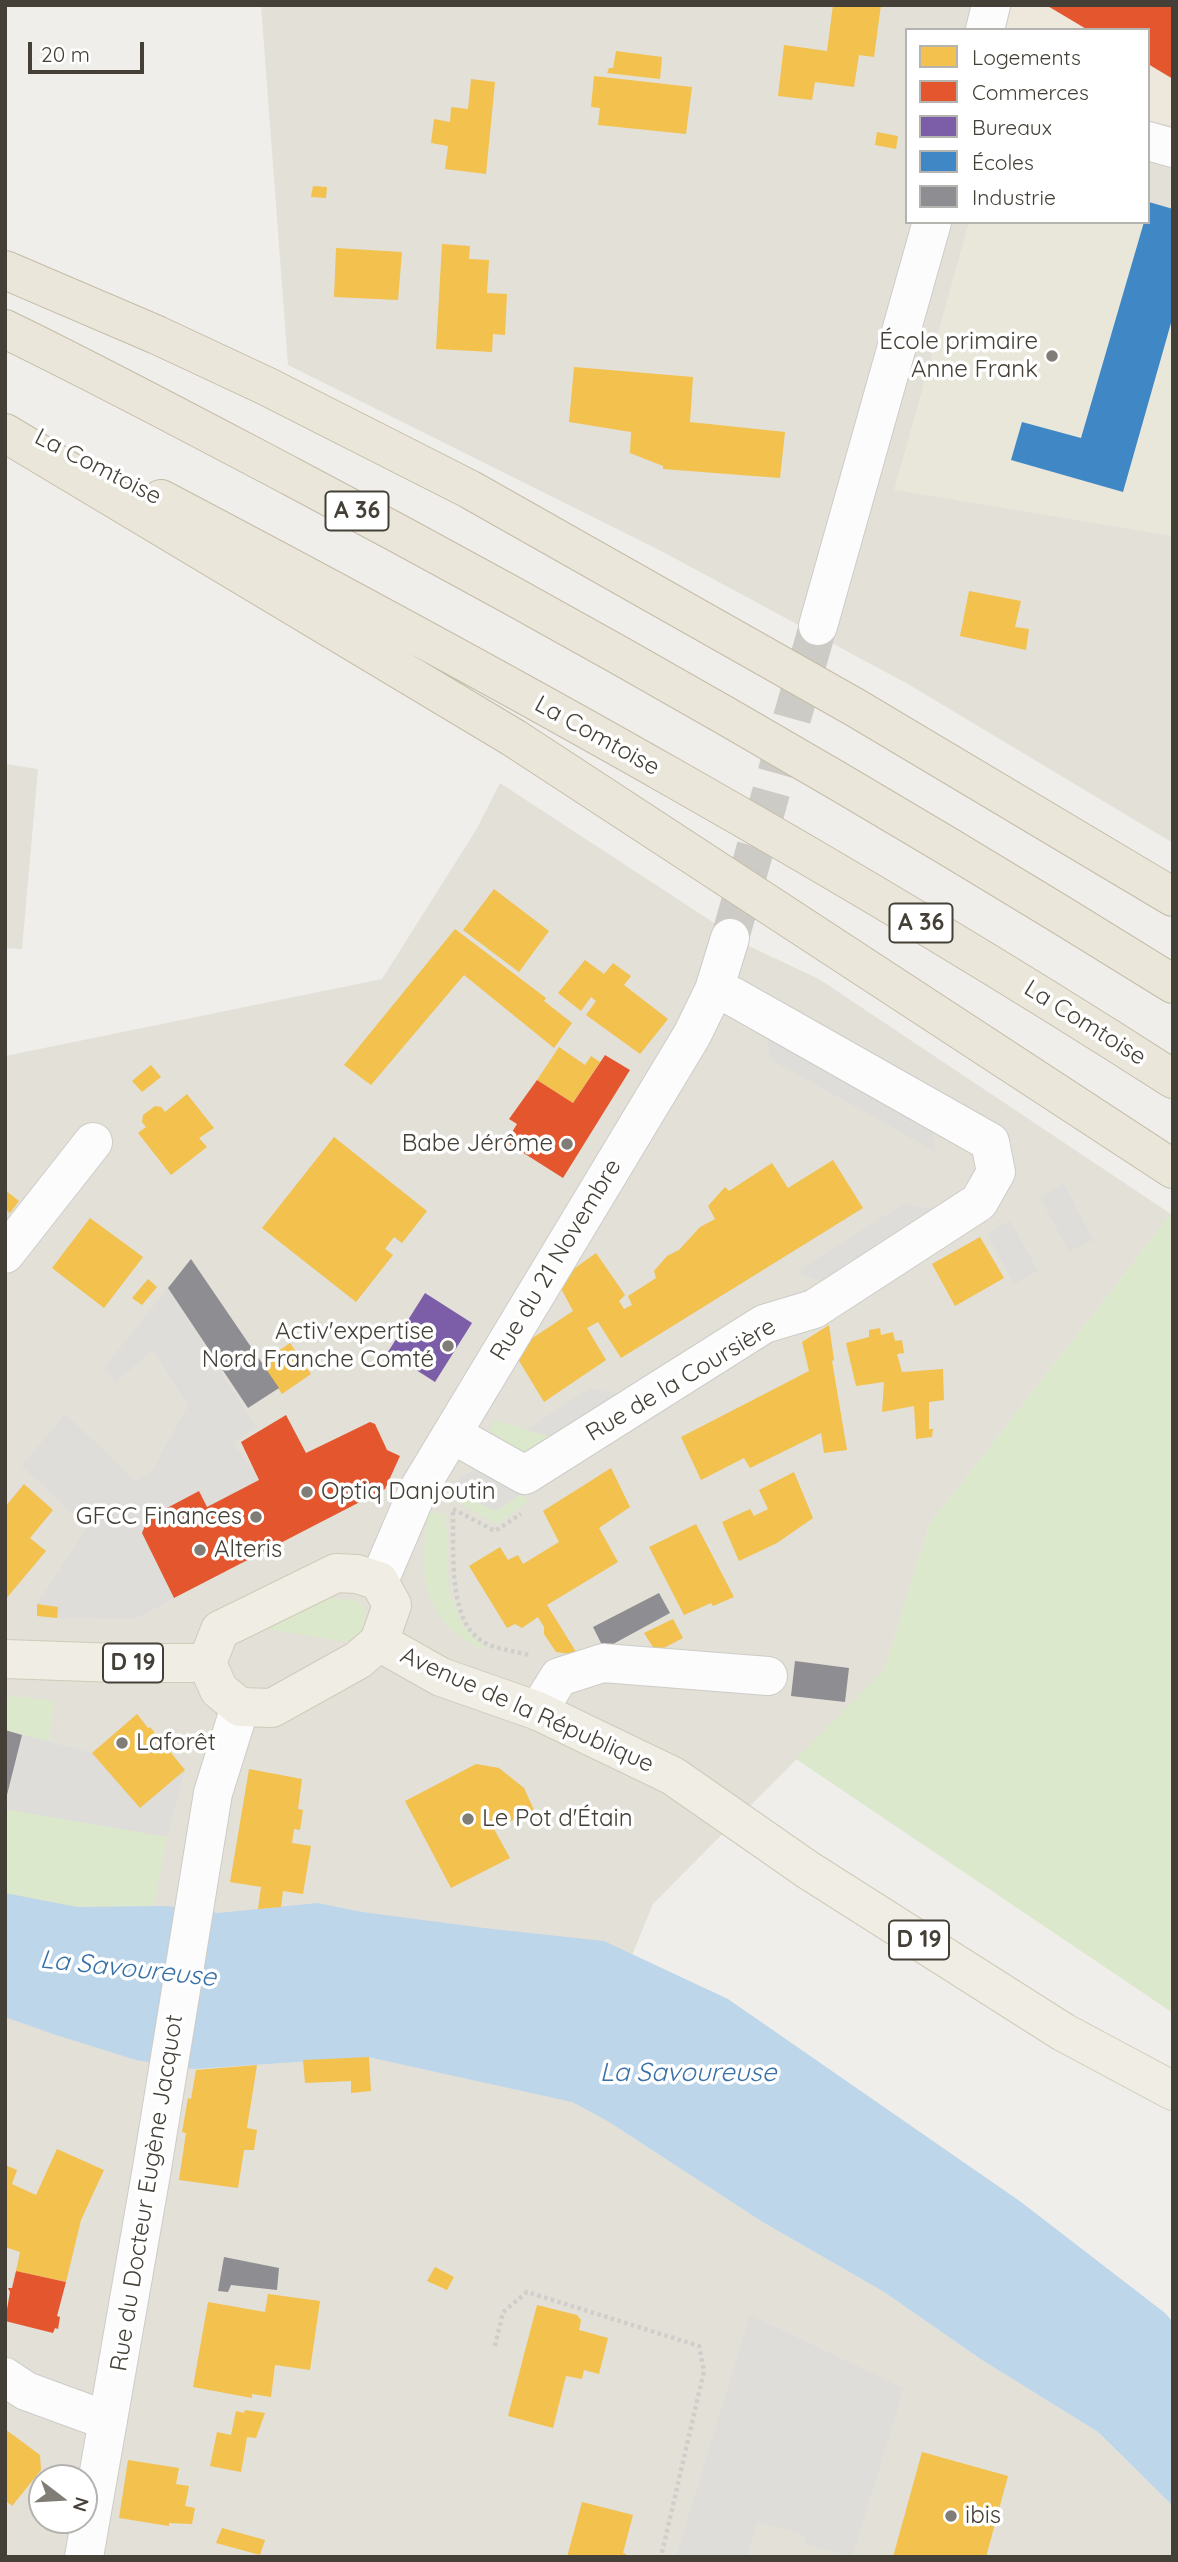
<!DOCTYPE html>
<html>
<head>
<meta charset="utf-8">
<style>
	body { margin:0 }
	#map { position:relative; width:1178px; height:2562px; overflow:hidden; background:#efeeea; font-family:Quicksand,sans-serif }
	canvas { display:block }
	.frame { position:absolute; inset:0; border:7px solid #444037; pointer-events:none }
	.legend { position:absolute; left:905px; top:28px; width:245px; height:196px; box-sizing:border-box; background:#fff; border:2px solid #b4b3af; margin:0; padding:9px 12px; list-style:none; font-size:21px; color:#444037 }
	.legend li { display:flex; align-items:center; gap:14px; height:35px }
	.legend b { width:35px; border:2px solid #b4b3af }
	.north { position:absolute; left:28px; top:2464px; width:70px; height:70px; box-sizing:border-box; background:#fff; border:2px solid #b4b3af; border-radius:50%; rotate:107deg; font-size:19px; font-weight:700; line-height:28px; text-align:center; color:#444037 }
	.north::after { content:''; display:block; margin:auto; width:24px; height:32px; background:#807d76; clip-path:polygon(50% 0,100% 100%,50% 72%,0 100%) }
	.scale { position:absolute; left:28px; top:42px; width:116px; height:32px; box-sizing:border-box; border:4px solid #444037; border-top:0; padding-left:9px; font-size:21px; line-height:24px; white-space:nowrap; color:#444037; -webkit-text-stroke:5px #fff; paint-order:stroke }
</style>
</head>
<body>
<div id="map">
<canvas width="1178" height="2562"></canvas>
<div class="frame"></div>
<ul class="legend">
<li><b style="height:19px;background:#f2c14e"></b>Logements</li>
<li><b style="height:19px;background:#e4572e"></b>Commerces</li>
<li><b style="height:19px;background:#7b5ea7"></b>Bureaux</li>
<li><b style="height:19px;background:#3f88c5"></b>Écoles</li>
<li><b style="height:19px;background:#8d8d92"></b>Industrie</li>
</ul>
<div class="north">N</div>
<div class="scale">20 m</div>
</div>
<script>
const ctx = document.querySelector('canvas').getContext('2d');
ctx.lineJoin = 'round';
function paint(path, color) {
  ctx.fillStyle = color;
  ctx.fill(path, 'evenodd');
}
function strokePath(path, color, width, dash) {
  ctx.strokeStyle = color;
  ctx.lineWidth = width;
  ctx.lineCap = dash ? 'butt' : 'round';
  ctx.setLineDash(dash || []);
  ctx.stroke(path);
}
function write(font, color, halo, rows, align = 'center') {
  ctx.font = font + ' Quicksand,sans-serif';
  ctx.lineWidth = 7;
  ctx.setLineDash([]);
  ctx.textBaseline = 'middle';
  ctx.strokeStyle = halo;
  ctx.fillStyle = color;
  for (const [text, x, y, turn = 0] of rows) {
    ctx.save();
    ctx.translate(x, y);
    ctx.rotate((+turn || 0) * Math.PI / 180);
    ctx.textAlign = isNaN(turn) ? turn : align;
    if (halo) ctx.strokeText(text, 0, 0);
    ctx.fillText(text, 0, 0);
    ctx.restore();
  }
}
const residential = new Path2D(`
	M 261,5 L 1008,5 L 1001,30 L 907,30 L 907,222 L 1148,222 L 1148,120 L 1173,126 L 1173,843 L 906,683 L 663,552 L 288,365 Z
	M 5,764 L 38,769 L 22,949 L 5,948 Z
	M 500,783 L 751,947 L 819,979 L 1171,1214 L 929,1525 L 884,1671 L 653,1904 L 572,2102 L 609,2122 L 761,2221 L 884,2292 L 982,2360 L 1098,2432 L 1173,2506 L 1173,2557 L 5,2557 L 5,1056 L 382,979 L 476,830 ZM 42,2478 L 84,2478 L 84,2520 L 42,2520 Z`);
const commercial = new Path2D(`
	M 1008,5 L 1173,5 L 1173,126 L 1148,120 L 1148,30 L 1001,30 Z`);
const education = new Path2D(`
	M 1148,201 L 1173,209 L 1173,536 L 894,490 L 969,222 L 1148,222 Z`);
const green = new Path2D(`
	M 1171,1214 L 1173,1215 L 1173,2013 L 796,1759 L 884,1670 L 929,1525 Z
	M 494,1420 L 564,1440 C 557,1444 547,1452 539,1454 C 519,1459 499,1446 490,1431 Z
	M 446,1488 L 496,1511 L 521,1494 L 529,1501 L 497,1524 L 446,1496 Z
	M 429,1511 L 446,1515 L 449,1591 L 464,1627 L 483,1645 L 483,1649 C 421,1623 418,1569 429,1511 Z
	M 332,1598 L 359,1602 L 365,1608 L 364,1630 L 347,1642 L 260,1628 L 313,1602 Z
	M 5,1695 L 54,1701 L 49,1741 L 5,1730 Z
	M 5,1809 L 167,1837 L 154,1906 L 77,1907 L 5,1893 Z`);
const parking = new Path2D(`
	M 766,1026 L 931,1121 L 936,1152 L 770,1059 Z
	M 1064,1184 L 1093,1240 L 1069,1252 L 1040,1197 Z
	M 905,1203 L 941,1212 L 829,1285 L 796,1272 Z
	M 1010,1221 L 1038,1271 L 1014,1284 L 987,1234 Z
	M 168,1288 L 256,1427 L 233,1443 L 259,1480 L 207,1507 L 199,1492 L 148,1518 L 142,1533 L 174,1598 L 135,1619 L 57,1618 L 57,1607 L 37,1604 L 87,1527 L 22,1466 L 65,1414 L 135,1481 L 150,1474 L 188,1406 L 153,1349 L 115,1383 L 104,1368 Z
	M 590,1388 L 631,1397 L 564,1440 L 526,1430 Z
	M 475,1469 L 521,1494 L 496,1511 L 446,1488 Z
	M 22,1735 L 92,1753 L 137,1804 L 185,1770 L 167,1837 L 5,1809 Z
	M 750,2315 L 904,2388 L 852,2557 L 804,2544 L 806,2536 L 757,2521 L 747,2557 L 676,2557 Z`);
const water = new Path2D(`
	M 5,1893 L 77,1907 L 167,1906 L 218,1913 L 318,1903 L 362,1912 L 484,1928 L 604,1941 L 728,1999 L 1021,2202 L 1165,2313 L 1173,2322 L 1173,2506 L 1098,2432 L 982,2360 L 884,2292 L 761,2221 L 609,2122 L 572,2102 L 368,2057 L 194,2069 L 136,2060 L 53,2034 L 5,2017 Z`);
const homes = new Path2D(`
	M 833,5 L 881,5 L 874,57 L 859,55 L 854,87 L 815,82 L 812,100 L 778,96 L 784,45 L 827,51 Z
	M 616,51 L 662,57 L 660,79 L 607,73 L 609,68 L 613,68 Z
	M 594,76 L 692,87 L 686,134 L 598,125 L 600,108 L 591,107 Z
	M 471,79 L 495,82 L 486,174 L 445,169 L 448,146 L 431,143 L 434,119 L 450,122 L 451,107 L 468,109 Z
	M 877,132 L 898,136 L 896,149 L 875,145 Z
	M 313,186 L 327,187 L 326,198 L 311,197 Z
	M 442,244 L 470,246 L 469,259 L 489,260 L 487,293 L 507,294 L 505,335 L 493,334 L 492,352 L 436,349 Z
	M 336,248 L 402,252 L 398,300 L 334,297 Z
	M 574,367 L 693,377 L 690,422 L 785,432 L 780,478 L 663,469 L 663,466 L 630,453 L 631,432 L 569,422 Z
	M 969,591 L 1021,601 L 1015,627 L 1029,629 L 1026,650 L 960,636 Z
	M 494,889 L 549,931 L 519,972 L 463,930 Z
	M 455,929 L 546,998 L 544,1001 L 572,1023 L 554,1048 L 464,975 L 371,1085 L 344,1065 Z
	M 585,960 L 604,974 L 613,963 L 631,976 L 624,985 L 668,1019 L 640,1054 L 586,1015 L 596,1001 L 591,997 L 581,1011 L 558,993 Z
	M 559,1047 L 585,1065 L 591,1056 L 600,1062 L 573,1103 L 537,1080 Z
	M 151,1065 L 161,1077 L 142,1092 L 132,1081 Z
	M 187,1094 L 214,1128 L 199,1138 L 207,1147 L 171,1175 L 138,1133 L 146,1127 L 142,1122 L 143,1115 L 155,1106 L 161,1107 L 165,1112 Z
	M 334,1137 L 427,1211 L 402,1243 L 394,1237 L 385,1249 L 393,1255 L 356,1302 L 262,1228 Z
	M 833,1160 L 863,1208 L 621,1358 L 598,1322 L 587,1328 L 606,1360 L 544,1402 L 513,1351 L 573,1311 L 557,1281 L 596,1253 L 625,1295 L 619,1301 L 624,1309 L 632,1305 L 628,1296 L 656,1278 L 654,1271 L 667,1256 L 679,1250 L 700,1227 L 715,1219 L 708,1206 L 725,1187 L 729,1191 L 772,1163 L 788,1188 Z
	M 5,1190 L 19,1201 L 10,1213 L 5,1209 Z
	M 90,1218 L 143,1257 L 104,1308 L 52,1268 Z
	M 980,1237 L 1004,1278 L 955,1306 L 932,1264 Z
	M 148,1279 L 157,1287 L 142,1305 L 132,1298 Z
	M 829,1325 L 834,1360 L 832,1361 L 847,1450 L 824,1453 L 821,1433 L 750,1468 L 744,1458 L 701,1480 L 681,1437 L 809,1371 L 802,1342 Z
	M 880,1328 L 881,1335 L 893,1332 L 895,1341 L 902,1340 L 904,1353 L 897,1354 L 902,1372 L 943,1369 L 944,1400 L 929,1402 L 929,1429 L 933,1429 L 932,1437 L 916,1439 L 914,1406 L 882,1412 L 884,1382 L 856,1386 L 846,1343 L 869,1337 L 869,1330 Z
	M 290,1343 L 311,1374 L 282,1394 L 261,1363 Z
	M 611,1468 L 630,1507 L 599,1528 L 618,1562 L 547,1605 L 578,1655 L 556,1652 L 544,1634 L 544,1627 L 538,1617 L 522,1628 L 515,1624 L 507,1628 L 469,1566 L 500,1547 L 508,1560 L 518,1555 L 523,1564 L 559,1542 L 543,1511 Z
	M 794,1472 L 813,1518 L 777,1543 L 739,1561 L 722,1522 L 750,1509 L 754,1516 L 768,1509 L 759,1490 Z
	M 24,1484 L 53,1510 L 30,1538 L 46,1551 L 5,1600 L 5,1507 Z
	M 696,1524 L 734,1597 L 713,1606 L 711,1603 L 684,1615 L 649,1547 Z
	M 37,1604 L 58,1607 L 57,1618 L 37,1616 Z
	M 673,1619 L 683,1638 L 656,1652 L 644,1633 Z
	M 137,1714 L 148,1728 L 150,1727 L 185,1770 L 140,1808 L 92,1753 Z
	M 476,1764 L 499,1768 L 524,1788 L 534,1810 L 494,1829 L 510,1858 L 451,1888 L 405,1801 Z
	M 249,1769 L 302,1779 L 298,1809 L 303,1810 L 300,1830 L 294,1829 L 292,1843 L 311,1846 L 303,1894 L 283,1891 L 281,1907 L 258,1909 L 261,1887 L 230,1882 Z
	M 369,2057 L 371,2091 L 351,2093 L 351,2081 L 305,2083 L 303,2060 Z
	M 257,2065 L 247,2128 L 257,2130 L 254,2150 L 244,2150 L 238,2188 L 179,2180 L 186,2133 L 182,2132 L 188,2098 L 191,2099 L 196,2070 Z
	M 57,2149 L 104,2170 L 81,2220 L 66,2282 L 16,2271 L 20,2252 L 5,2247 L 5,2165 L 17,2170 L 12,2184 L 36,2195 Z
	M 435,2267 L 454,2277 L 447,2290 L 427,2281 Z
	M 268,2294 L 320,2301 L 310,2370 L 275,2365 L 271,2397 L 252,2394 L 252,2398 L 193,2387 L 208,2302 L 265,2312 Z
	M 537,2305 L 577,2315 L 581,2320 L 579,2330 L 608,2338 L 599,2374 L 584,2370 L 582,2379 L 566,2376 L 553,2428 L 508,2416 Z
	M 245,2410 L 265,2413 L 256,2438 L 247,2437 L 241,2472 L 210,2466 L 217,2432 L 231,2435 L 236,2411 L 244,2413 Z
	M 5,2429 L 40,2455 L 41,2470 L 12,2506 L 5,2500 Z
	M 922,2452 L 1008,2476 L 986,2557 L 893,2557 Z
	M 128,2460 L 179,2468 L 176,2484 L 189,2486 L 185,2506 L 195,2508 L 192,2524 L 169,2523 L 169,2526 L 119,2518 Z
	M 582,2502 L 633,2515 L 623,2553 L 626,2554 L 626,2557 L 567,2557 Z
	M 222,2528 L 265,2540 L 260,2555 L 216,2543 Z`);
const shops = new Path2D(`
	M 1046,5 L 1173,5 L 1173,79 L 1148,64 L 1148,30 L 1088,30 Z
	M 605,1055 L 630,1070 L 563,1178 L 506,1142 L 517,1124 L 509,1119 L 537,1080 L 573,1103 Z
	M 286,1415 L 306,1453 L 370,1422 L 375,1424 L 387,1450 L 400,1456 L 385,1489 L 174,1598 L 142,1533 L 148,1518 L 199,1491 L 207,1507 L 259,1480 L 241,1442 Z
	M 16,2271 L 66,2282 L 57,2316 L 60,2317 L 58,2329 L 55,2328 L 53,2333 L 5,2321 L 10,2292 L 8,2288 L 12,2288 Z`);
const offices = new Path2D(`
	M 425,1293 L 472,1323 L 435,1382 L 388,1352 Z`);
const schools = new Path2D(`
	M 1149,202 L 1173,209 L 1173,316 L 1123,492 L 1011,460 L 1022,422 L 1081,438 L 1144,222 L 1148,222 Z`);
const industry = new Path2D(`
	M 191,1259 L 279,1388 L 248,1408 L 168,1288 Z
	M 659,1593 L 670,1613 L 604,1649 L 593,1627 Z
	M 795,1661 L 849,1668 L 845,1702 L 791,1696 Z
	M 5,1730 L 22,1735 L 6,1799 L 5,1799 Z
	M 224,2257 L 279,2268 L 277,2290 L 231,2285 L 228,2292 L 218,2291 Z`);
const minorTunnel = new Path2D(`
	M 730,938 L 818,626`);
const path = new Path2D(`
	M 453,1509 L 495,1531 L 521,1514
	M 453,1512 C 454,1548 447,1620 482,1641 C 494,1649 515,1651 529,1655
	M 495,2346 L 503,2312 L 527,2292 L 699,2346 L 704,2371 L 661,2557`);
const minor = new Path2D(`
	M 985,30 L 991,5
	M 1148,141 L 1173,148
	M 818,626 L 932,222
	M 5,1254 L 93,1142
	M 452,1434 L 525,1475 L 764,1324 L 814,1309 L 979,1202 L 996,1172 L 990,1142 L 732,996 L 714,990
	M 379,1581 L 418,1490 L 692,1035 L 714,990 L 730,938
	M 538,1711 L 559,1677 L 603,1663 L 768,1676
	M 5,2377 L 26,2391 L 108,2421
	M 84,2557 L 152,2168 L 213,1793 L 240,1707`);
const major = new Path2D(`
	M 336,1573 L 357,1574 L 379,1581 L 392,1605 L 379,1642 L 358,1660 L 272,1708 L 240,1707 L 219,1690 L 207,1663 L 220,1630 Z
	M 379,1642 L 441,1677 L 538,1711 L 673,1776 L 808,1870 L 1063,2032 L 1173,2091
	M 5,1659 L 118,1663 L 207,1663`);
const highway = new Path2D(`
	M 5,270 L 157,335 L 266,386 L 469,489 L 856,708 L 1173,897
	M 5,329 C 102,376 197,427 292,477 C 592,635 886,805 1173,984
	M 5,433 L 514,738 L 1173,1169
	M 161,499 C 505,680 846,869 1173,1079`);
const markers = [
	[1052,356,7,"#807d76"],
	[567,1144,7,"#807d76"],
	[448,1346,7,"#807d76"],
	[307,1492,7,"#807d76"],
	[256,1517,7,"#807d76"],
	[200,1550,7,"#807d76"],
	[122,1743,7,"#807d76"],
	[468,1819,7,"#807d76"],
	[951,2516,7,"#807d76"]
];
const shields = [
	[357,511,63],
	[921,923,63],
	[133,1663,60],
	[919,1940,60]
];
const shieldNames = [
	["A 36",357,511],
	["A 36",921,923],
	["D 19",133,1663],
	["D 19",919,1940]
];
const poiNames = [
	["École primaire",1038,342,"right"],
	["Anne Frank",1038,370,"right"],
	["Babe Jérôme",553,1144,"right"],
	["Activ'expertise",434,1332,"right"],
	["Nord Franche Comté",434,1360,"right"],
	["Optiq Danjoutin",321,1492],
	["GFCC Finances",242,1517,"right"],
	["Alteris",214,1550],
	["Laforêt",136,1743],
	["Le Pot d'Étain",482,1819],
	["ibis",965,2516]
];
const streetNames = [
	["La Comtoise",98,467,27],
	["La Comtoise",597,736,29],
	["La Comtoise",1085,1023,32],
	["Rue du 21 Novembre",556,1260,-59],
	["Rue de la Coursière",681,1380,-31],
	["Avenue de la République",527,1710,24],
	["Rue du Docteur Eugène Jacquot",147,2193,-81]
];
const waterNames = [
	["La Savoureuse",128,1969,6],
	["La Savoureuse",688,2073]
];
paint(residential, '#e3e0d8');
paint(commercial, '#eee7db');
paint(education, '#e9e6da');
paint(green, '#dbe8cc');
paint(parking, '#deddda');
paint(water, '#bdd6ea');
paint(homes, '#f2c14e');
paint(shops, '#e4572e');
paint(offices, '#7b5ea7');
paint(schools, '#3f88c5');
paint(industry, '#8d8d92');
strokePath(minorTunnel, '#cdcbc6', 38, [38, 19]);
strokePath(minor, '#cdccc7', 40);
strokePath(major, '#d0cab9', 40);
strokePath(highway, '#c5bca7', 40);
strokePath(path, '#d0cecb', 4.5, [3.5, 3.5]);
strokePath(minor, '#fdfcfc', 38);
strokePath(major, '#f0ede4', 38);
strokePath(highway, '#eae6da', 38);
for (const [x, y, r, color] of markers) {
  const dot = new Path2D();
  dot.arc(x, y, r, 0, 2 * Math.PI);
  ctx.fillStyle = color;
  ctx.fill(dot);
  strokePath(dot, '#fff', 2.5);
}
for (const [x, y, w] of shields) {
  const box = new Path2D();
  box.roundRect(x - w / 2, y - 19.5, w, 39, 5);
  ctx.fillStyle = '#fff';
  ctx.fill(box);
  strokePath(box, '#444037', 2);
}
write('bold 23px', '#444037', null, shieldNames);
write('24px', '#444037', '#fff', poiNames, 'left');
write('24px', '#444037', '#fff', streetNames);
write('italic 26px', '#3971a7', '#fff', waterNames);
</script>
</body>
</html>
